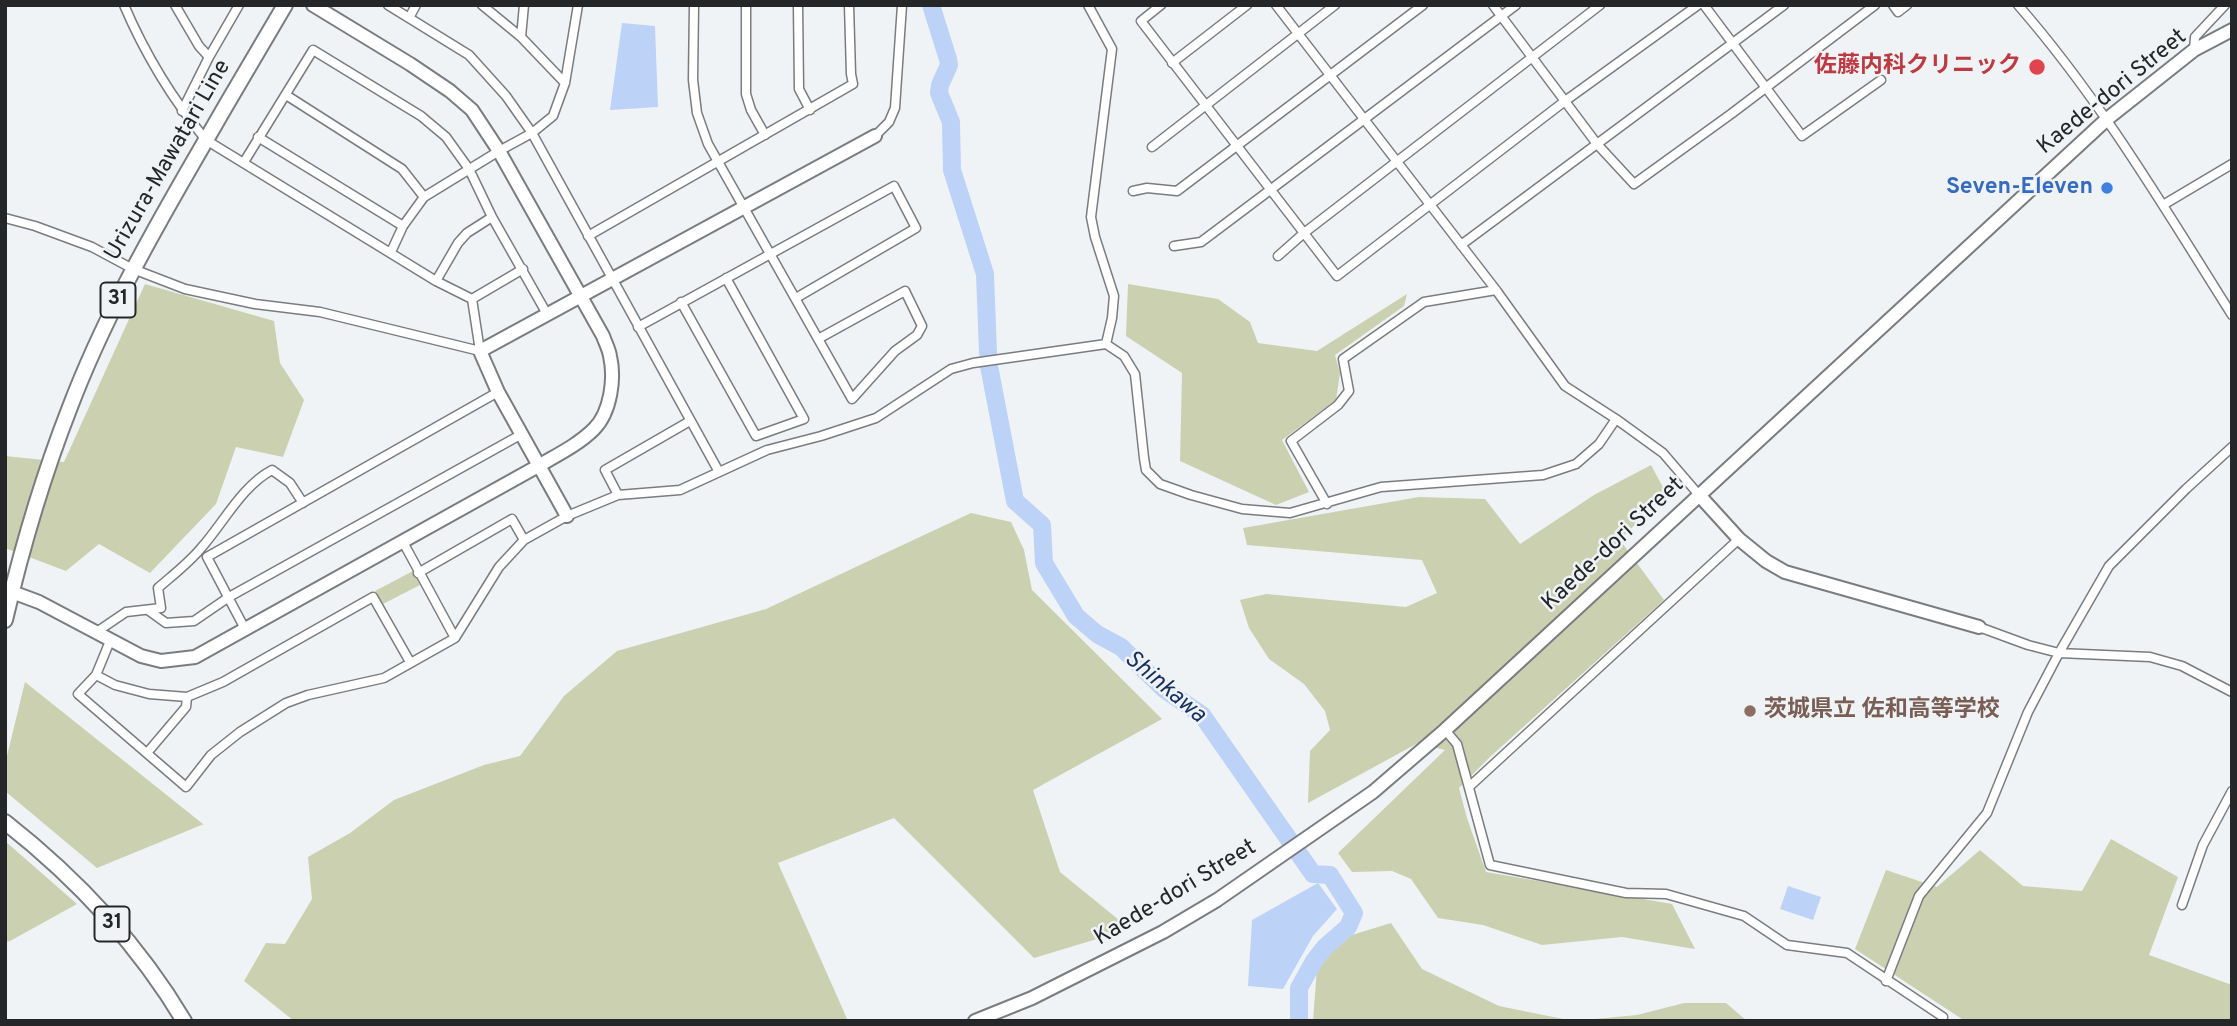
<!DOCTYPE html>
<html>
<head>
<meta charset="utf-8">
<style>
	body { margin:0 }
	#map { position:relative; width:2237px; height:1026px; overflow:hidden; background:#f0f3f6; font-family:Overpass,sans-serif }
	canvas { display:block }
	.frame { position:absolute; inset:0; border:7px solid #242627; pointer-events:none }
</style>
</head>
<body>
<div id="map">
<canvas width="2237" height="1026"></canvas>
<div class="frame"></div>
</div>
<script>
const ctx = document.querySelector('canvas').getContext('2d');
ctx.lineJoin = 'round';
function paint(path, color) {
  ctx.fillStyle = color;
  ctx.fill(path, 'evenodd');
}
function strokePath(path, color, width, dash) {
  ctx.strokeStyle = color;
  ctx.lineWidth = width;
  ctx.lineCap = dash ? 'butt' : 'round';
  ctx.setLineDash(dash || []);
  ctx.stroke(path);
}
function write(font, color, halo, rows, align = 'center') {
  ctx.font = font + ' Overpass,"Noto Sans JP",sans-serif';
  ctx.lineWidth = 5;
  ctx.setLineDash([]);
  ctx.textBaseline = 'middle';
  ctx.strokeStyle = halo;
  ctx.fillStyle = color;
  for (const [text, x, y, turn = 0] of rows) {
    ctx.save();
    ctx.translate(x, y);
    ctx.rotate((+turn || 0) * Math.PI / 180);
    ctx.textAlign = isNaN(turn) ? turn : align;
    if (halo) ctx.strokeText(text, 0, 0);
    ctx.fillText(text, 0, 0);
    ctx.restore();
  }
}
const green = new Path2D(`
	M 145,284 L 274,321 L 280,363 L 304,400 L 283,457 L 236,447 L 216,504 L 150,573 L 99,544 L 66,571 L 5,548 L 5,456 L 64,462 Z
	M 1128,284 L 1218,299 L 1250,322 L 1258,343 L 1317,351 L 1407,294 L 1404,306 L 1335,355 L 1340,373 L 1336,400 L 1282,440 L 1309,492 L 1276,505 L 1180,461 L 1182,373 L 1126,336 Z
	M 1651,465 L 1666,493 L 1620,540 L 1664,600 L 1491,756 L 1459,788 L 1467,818 L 1486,872 L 1672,904 L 1695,949 L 1622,937 L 1542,945 L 1483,925 L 1438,918 L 1411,879 L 1392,871 L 1352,872 L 1338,853 L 1445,750 L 1418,743 L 1308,803 L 1310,751 L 1330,730 L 1325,711 L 1304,684 L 1269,659 L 1249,628 L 1240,600 L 1266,594 L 1406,607 L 1437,593 L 1422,560 L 1247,545 L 1243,528 L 1419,497 L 1485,499 L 1520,544 L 1594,495 Z
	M 971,513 L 1011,522 L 1024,550 L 1032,590 L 1162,719 L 1033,790 L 1060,872 L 1130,929 L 1034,958 L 894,818 L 778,863 L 848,1021 L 294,1021 L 244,981 L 266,943 L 285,944 L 312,899 L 308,857 L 350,833 L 394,800 L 484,765 L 520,756 L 564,696 L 617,651 L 766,609 Z
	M 413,571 L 420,585 L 383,604 L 375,591 Z
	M 25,682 L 203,824 L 204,824 L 97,868 L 5,791 L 5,764 Z
	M 2111,839 L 2178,877 L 2149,955 L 2232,985 L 2232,1021 L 1965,1021 L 1855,949 L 1886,870 L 1937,887 L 1980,850 L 2023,886 L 2082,891 Z
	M 5,841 L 77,904 L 10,941 L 5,942 Z
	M 1391,923 L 1422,969 L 1499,1006 L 1573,1021 L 1313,1021 L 1317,968 L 1342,938 Z
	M 1684,1003 L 1726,1003 L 1747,1021 L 1574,1021 L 1637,1015 Z`);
const water = new Path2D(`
	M 928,5 L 934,5 L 951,59 L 945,59 Z
	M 622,23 L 655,26 L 658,107 L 610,110 Z
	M 1318,883 L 1337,909 L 1313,936 L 1283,989 L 1248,986 L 1252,920 Z
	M 1788,886 L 1821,897 L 1813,920 L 1780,909 Z`);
const river = new Path2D(`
	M 931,5 L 948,59 L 949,65 L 940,85 L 939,93 L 951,122 L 952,170 L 985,274 L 988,353
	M 989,366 L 1015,501 L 1042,525 L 1044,563 L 1076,616 L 1097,634 L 1121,647 L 1164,689 L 1202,715 L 1313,874 L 1330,875 L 1354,913 L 1348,927 L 1325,947 L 1314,961 L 1299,988 L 1299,1021`);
const street = new Path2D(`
	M 175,5 L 199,46 L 209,57
	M 388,5 L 469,55 L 506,96 L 532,133 L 719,472
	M 482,5 L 521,37 L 565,83
	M 694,5 L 693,80 L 697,113 L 708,144 L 852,399 L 895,351 L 917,335 L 922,326 L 905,291 L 818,339
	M 746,5 L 746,94 L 751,110 L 765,135
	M 798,5 L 799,89 L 810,110
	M 1088,5 L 1112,49 L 1091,217 L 1095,237 L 1114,296 L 1112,318 L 1106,344
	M 1161,5 L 1141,21 L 1337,276 L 1565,101 L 1698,5
	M 1276,5 L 1496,290 L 1565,386 L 1616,419 L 1663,453 L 1699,495
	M 1493,5 L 1597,144 L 1634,184 L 1731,114 L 1875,5
	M 1704,5 L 1802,136 L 1881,80
	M 1893,5 L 1898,12 L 1907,5
	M 2018,5 C 2101,100 2165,209 2232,315
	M 409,18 L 416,5
	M 521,37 L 524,5
	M 2194,50 L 2195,37 L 2225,5
	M 1172,63 L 1247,5
	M 286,95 L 402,169 L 424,197
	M 182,111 L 209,57 L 239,5
	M 875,136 L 889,122 L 895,108 L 902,5
	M 258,137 L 403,226
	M 1152,147 L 1335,5
	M 244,162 L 313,50 L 421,116 L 446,137 L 469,169 L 492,217 L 547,314
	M 1133,191 L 1147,188 L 1177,191 L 1423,5
	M 2163,205 L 2232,164
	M 5,218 L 35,226 L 92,247 L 133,269 L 185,289 L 255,304 L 320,312 L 480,351 L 472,299 L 436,281 L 206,140 C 173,100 145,54 124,5
	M 588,236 L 853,84 L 851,74 L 849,5
	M 1461,245 L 1784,5
	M 1174,246 L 1201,242 L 1516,5
	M 391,252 L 403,226 L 424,197 L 499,151 L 532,133 L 553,116 L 565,83 L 578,5
	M 1278,256 L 1304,233 L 1600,5
	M 436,281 L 458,243 L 467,233 L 492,217
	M 472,299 L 523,269
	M 681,302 L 756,436 L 804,419 L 726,278
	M 638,327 L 894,186 L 916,228 L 796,298
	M 618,495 L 605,470 L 690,421
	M 1327,504 L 1291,441 L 1338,405 L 1349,391 L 1343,359 L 1424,302 L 1496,290
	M 403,542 L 455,638
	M 418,573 L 512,519 L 524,540
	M 148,610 L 166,623 L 194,621 L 229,597 L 522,434
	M 1979,627 L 2028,645 L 2059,653 L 2150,657 L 2182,666 L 2232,692
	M 245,629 L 207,557 L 498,392
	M 95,633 L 126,612 L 161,608 L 158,588 C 173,575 190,562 202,547 C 224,522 242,486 272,470 L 290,483 L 303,503
	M 110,641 L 96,675 L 78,694 L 186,787 L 211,755 L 240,732 L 286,703 L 308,695 L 384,678 L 455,638 L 499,567 L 524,540 L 567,516 L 618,495 L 680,490 L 767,450 L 821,436 L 876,418 L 951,369 L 973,363 L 1106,344 L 1124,356 L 1135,374 L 1144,458 L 1146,470 L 1160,484 L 1191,495 L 1242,509 L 1290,513 L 1381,487 L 1543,475 L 1576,464 L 1599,444 L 1616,419
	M 96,675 L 115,685 L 149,694 L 187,697 L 223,682 L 373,597 L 410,662
	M 1445,730 L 1457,744 L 1490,865 L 1626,893 L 1666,894 L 1744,916 L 1787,945 L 1847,953 L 1943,1017
	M 147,753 L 186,707 L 187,697
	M 1470,786 L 1739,539
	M 2182,905 L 2203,845 L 2232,791
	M 1886,981 L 1919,896 L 1987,813 L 2028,712 L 2059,653 L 2109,566 L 2186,489 L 2232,447`);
const secondary = new Path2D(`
	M 1699,495 L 1739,539 L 1766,561 L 1785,572 L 1979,627
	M 567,516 L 498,392 L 480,351 L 875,136
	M 12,592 L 39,602 L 141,656 L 161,661 L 195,657 L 540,465 C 559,454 579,444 594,429 C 611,412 615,378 610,356 C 609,349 605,342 603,336 L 499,151 L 472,110 L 450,91 L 410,64 L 313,5
	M 975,1021 L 1032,998 L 1163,932 L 1217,900 L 1373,792 L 1445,730 L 2107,119 L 2194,50 L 2232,30`);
const primary = new Path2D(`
	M 5,620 C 22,547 43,476 70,407 C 102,323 146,244 191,166 C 222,112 253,59 285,5
	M 5,822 C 75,877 138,944 184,1021`);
const markers = [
	[2037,67,9,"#e0444e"],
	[2107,188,7,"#3f7fe0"],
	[1750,711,7,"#8d6e63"]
];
const shields = [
	[118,300,35],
	[112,924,35]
];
const shieldNames = [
	["31",118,300],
	["31",112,924]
];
const healthNames = [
	["佐藤内科クリニック",2021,67]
];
const streetNames = [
	["Kaede-dori Street",2113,93,-39],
	["Urizura-Mawatari Line",169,161,-60],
	["Kaede-dori Street",1614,545,-43],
	["Kaede-dori Street",1176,894,-31]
];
const shopNames = [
	["Seven-Eleven",2093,188]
];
const educationNames = [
	["茨城県立 佐和高等学校",1764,711]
];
const waterNames = [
	["Shinkawa",1164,688,40]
];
paint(green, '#cbd0b0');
paint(water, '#bcd2f7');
strokePath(river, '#bcd2f7', 18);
strokePath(street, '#7a7c7f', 11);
strokePath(secondary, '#7a7c7f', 16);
strokePath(primary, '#7a7c7f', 18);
strokePath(street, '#fff', 8);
strokePath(secondary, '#fff', 12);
strokePath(primary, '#fff', 14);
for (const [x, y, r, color] of markers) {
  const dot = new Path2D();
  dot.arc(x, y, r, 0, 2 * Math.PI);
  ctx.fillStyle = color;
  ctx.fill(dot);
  strokePath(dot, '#f0f3f6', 2.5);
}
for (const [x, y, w] of shields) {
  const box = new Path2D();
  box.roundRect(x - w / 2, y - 17.5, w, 35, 5);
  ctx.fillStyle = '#f0f3f6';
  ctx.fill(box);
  strokePath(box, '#242627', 2);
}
write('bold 21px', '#242627', null, shieldNames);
write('bold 23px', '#be3a42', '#f0f3f6', healthNames, 'right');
write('23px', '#242627', '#f0f3f6', streetNames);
write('bold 23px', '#366cbe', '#f0f3f6', shopNames, 'right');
write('bold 23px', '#785e54', '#f0f3f6', educationNames, 'left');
write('italic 24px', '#16315e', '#f0f3f6', waterNames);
</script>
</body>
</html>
